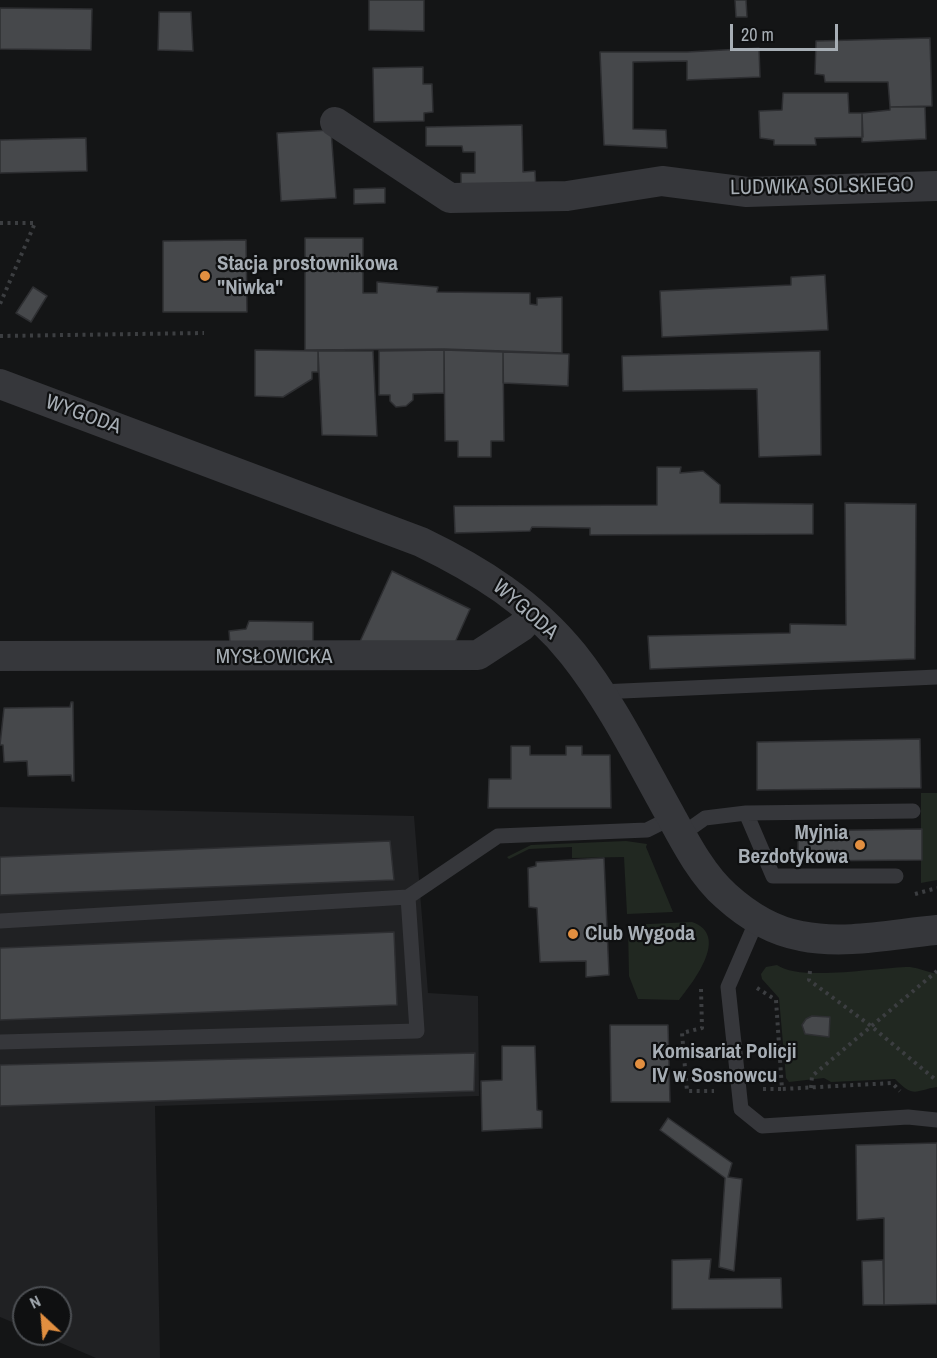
<!DOCTYPE html>
<html>
<head>
<meta charset="utf-8">
<style>
	body { margin:0 }
	#map { position:relative; width:937px; height:1358px; overflow:hidden; background:#141516; font-family:"Archivo Narrow",sans-serif }
	canvas { display:block }
	.north { position:absolute; left:12px; top:1286px; width:60px; height:60px; box-sizing:border-box; background:#0f1011; border:2px solid #4c4f53; border-radius:50%; rotate:334deg; font-size:16px; font-weight:700; line-height:24px; text-align:center; color:#a7aeb5 }
	.north::after { content:''; display:block; margin:auto; width:21px; height:27px; background:#e28f40; clip-path:polygon(50% 0,100% 100%,50% 72%,0 100%) }
	.scale { position:absolute; left:730px; top:24px; width:108px; height:27px; box-sizing:border-box; border:3px solid #a7aeb5; border-top:0; padding-left:8px; font-size:18px; line-height:21px; white-space:nowrap; color:#a7aeb5; -webkit-text-stroke:4px #0f1011; paint-order:stroke }
</style>
</head>
<body>
<div id="map">
<canvas width="937" height="1358"></canvas>
<div class="north">N</div>
<div class="scale">20 m</div>
</div>
<script>
const ctx = document.querySelector('canvas').getContext('2d');
ctx.lineJoin = 'round';
function paint(path, color) {
  ctx.fillStyle = color;
  ctx.fill(path, 'evenodd');
}
function strokePath(path, color, width, dash) {
  ctx.strokeStyle = color;
  ctx.lineWidth = width;
  ctx.lineCap = dash ? 'butt' : 'round';
  ctx.setLineDash(dash || []);
  ctx.stroke(path);
}
function write(font, color, halo, rows, align = 'center') {
  ctx.font = font + ' "Archivo Narrow",sans-serif';
  ctx.lineWidth = 4.5;
  ctx.setLineDash([]);
  ctx.textBaseline = 'middle';
  ctx.strokeStyle = halo;
  ctx.fillStyle = color;
  for (const [text, x, y, turn = 0] of rows) {
    ctx.save();
    ctx.translate(x, y);
    ctx.rotate((+turn || 0) * Math.PI / 180);
    ctx.textAlign = isNaN(turn) ? turn : align;
    if (halo) ctx.strokeText(text, 0, 0);
    ctx.fillText(text, 0, 0);
    ctx.restore();
  }
}
const built = new Path2D(`
	M 0,807 L 414,816 L 428,993 L 478,996 L 479,1096 L 155,1106 L 160,1358 L 96,1358 L 40,1334 L 60,1334 L 60,1298 L 24,1298 L 24,1327 L 0,1317 Z`);
const green = new Path2D(`
	M 921,793 L 937,793 L 937,880 L 921,883 Z
	M 626,841 L 647,844 L 646,847 L 673,912 L 627,914 L 624,857 L 572,858 L 572,847 L 529,849 L 509,859 L 507,857 L 531,845 Z
	M 692,922 C 730,935 694,981 679,1000 L 638,999 L 629,976 L 628,925 Z
	M 777,965 C 800,982 879,967 910,967 C 919,968 928,972 937,974 L 937,1087 C 916,1090 914,1099 895,1079 L 831,1082 L 824,1078 L 789,1082 L 786,1078 L 779,998 L 762,979 L 761,974 L 766,967 Z`);
const building = new Path2D(`
	M 369,0 L 424,0 L 424,31 L 369,30 Z
	M 735,0 L 746,0 L 747,17 L 736,17 Z
	M 0,8 L 92,9 L 91,50 L 0,49 Z
	M 159,12 L 191,12 L 193,51 L 158,50 Z
	M 930,38 L 932,106 L 890,107 L 888,82 L 825,82 L 824,75 L 815,74 L 816,41 Z
	M 759,48 L 760,77 L 687,80 L 687,61 L 633,62 L 633,129 L 666,130 L 667,148 L 604,145 L 600,52 L 687,52 Z
	M 423,67 L 423,84 L 432,84 L 433,112 L 424,113 L 424,121 L 374,122 L 373,68 Z
	M 783,93 L 848,93 L 849,113 L 862,113 L 863,137 L 815,138 L 816,145 L 774,145 L 774,140 L 760,138 L 759,111 L 782,110 Z
	M 890,107 L 925,107 L 926,139 L 862,142 L 862,113 L 890,110 Z
	M 522,125 L 523,172 L 535,171 L 536,191 L 461,188 L 461,173 L 475,173 L 475,152 L 463,152 L 462,146 L 426,146 L 426,127 Z
	M 331,130 L 336,198 L 281,201 L 277,133 Z
	M 86,138 L 87,171 L 0,173 L 0,140 Z
	M 385,188 L 385,203 L 354,204 L 354,189 Z
	M 305,238 L 363,238 L 363,293 L 377,293 L 377,282 L 438,287 L 437,292 L 530,293 L 530,304 L 537,305 L 537,298 L 562,297 L 562,353 L 444,349 L 305,350 Z
	M 246,240 L 247,312 L 163,312 L 163,241 Z
	M 825,275 L 828,330 L 662,337 L 660,291 L 791,285 L 791,277 Z
	M 33,287 L 47,296 L 31,322 L 16,313 Z
	M 255,350 L 318,351 L 318,372 L 312,372 L 312,379 L 283,397 L 255,396 Z
	M 444,350 L 503,352 L 504,441 L 491,441 L 491,457 L 458,457 L 458,441 L 445,441 Z
	M 444,350 L 444,393 L 413,394 L 413,400 L 406,406 L 396,407 L 390,401 L 390,395 L 379,395 L 379,351 Z
	M 318,351 L 373,351 L 377,436 L 322,435 Z
	M 820,351 L 821,455 L 759,457 L 757,389 L 623,391 L 622,356 Z
	M 503,352 L 569,354 L 568,386 L 503,383 Z
	M 657,467 L 681,467 L 680,473 L 703,471 L 720,485 L 720,503 L 813,504 L 813,534 L 590,535 L 590,528 L 532,527 L 530,531 L 455,533 L 454,506 L 657,505 Z
	M 845,503 L 916,504 L 915,659 L 650,669 L 648,636 L 790,633 L 790,624 L 846,625 Z
	M 392,571 L 470,609 L 453,647 L 358,646 Z
	M 249,621 L 313,622 L 313,645 L 230,644 L 229,631 L 246,629 Z
	M 71,702 L 73,702 L 74,781 L 72,781 L 71,775 L 28,776 L 27,761 L 4,762 L 3,745 L 0,745 L 4,708 L 70,707 Z
	M 920,739 L 921,788 L 757,790 L 757,742 Z
	M 511,746 L 530,746 L 530,755 L 566,755 L 566,746 L 582,746 L 582,755 L 610,755 L 611,808 L 488,808 L 489,779 L 511,779 Z
	M 922,829 L 922,860 L 798,861 L 798,831 Z
	M 390,841 L 394,880 L 0,895 L 0,857 Z
	M 604,858 L 609,975 L 586,977 L 586,961 L 540,962 L 537,908 L 529,907 L 528,868 L 536,866 L 536,862 Z
	M 394,932 L 397,1005 L 0,1020 L 0,948 Z
	M 812,1016 L 830,1017 L 829,1037 L 805,1034 L 802,1025 L 806,1019 Z
	M 610,1025 L 668,1025 L 670,1102 L 611,1102 Z
	M 502,1046 L 535,1046 L 537,1110 L 542,1111 L 542,1128 L 482,1131 L 481,1081 L 502,1080 Z
	M 475,1053 L 474,1091 L 0,1106 L 0,1065 Z
	M 668,1118 L 732,1163 L 728,1177 L 742,1179 L 734,1271 L 719,1267 L 725,1178 L 660,1130 Z
	M 937,1143 L 937,1304 L 884,1305 L 884,1218 L 857,1220 L 856,1145 Z
	M 711,1259 L 709,1279 L 781,1278 L 782,1308 L 672,1309 L 672,1260 Z
	M 883,1260 L 884,1305 L 863,1305 L 862,1261 Z`);
const path = new Path2D(`
	M 0,223 L 35,223 L 0,304
	M 0,336 L 204,333
	M 915,894 L 937,888
	M 810,971 L 809,980 L 871,1026 L 937,1081
	M 757,988 L 776,1000 L 782,1089 L 892,1083 L 900,1091
	M 701,989 L 702,1028 L 682,1033 L 687,1091 L 714,1091
	M 811,1088 L 812,1076 L 937,971
	M 763,1089 L 782,1089`);
const lane = new Path2D(`
	M 600,692 L 937,677
	M 746,813 L 773,876 L 896,876
	M 681,835 L 705,818 L 746,813 L 913,811
	M 757,920 L 728,987 L 741,1109 L 762,1126 L 908,1117 L 937,1120
	M 0,921 L 408,897 L 498,836 L 647,830 L 671,818
	M 0,1042 L 417,1031 L 408,897`);
const street = new Path2D(`
	M 335,122 L 450,198 L 567,196 L 662,181 L 747,192 L 937,186
	M 0,384 L 421,542 C 479,570 532,603 573,654 C 612,703 641,763 672,818 C 686,844 703,876 726,896 C 747,915 773,931 801,936 C 845,945 893,934 937,930
	M 0,656 L 478,655 L 521,627 L 533,614`);
const markers = [
	[205,276,6,"#e28f40"],
	[860,845,6,"#e28f40"],
	[573,934,6,"#e28f40"],
	[640,1064,6,"#e28f40"]
];
const streetNames = [
	["LUDWIKA SOLSKIEGO",822,187,-1],
	["WYGODA",83,415,20],
	["WYGODA",525,610,41],
	["MYSŁOWICKA",274,657]
];
const poiNames = [
	["Stacja prostownikowa",217,264],
	["\"Niwka\"",217,288],
	["Myjnia",848,833,"right"],
	["Bezdotykowa",848,857,"right"],
	["Club Wygoda",585,934],
	["Komisariat Policji",652,1052],
	["IV w Sosnowcu",652,1076]
];
paint(built, '#202123');
paint(green, '#212821');
paint(building, '#46484b');
strokePath(building, '#2e2f32', 1.5);
strokePath(path, '#3c3e41', 4, [3, 4.5]);
strokePath(lane, '#36373b', 15);
strokePath(street, '#36373b', 30);
for (const [x, y, r, color] of markers) {
  const dot = new Path2D();
  dot.arc(x, y, r, 0, 2 * Math.PI);
  ctx.fillStyle = color;
  ctx.fill(dot);
  strokePath(dot, '#0f1011', 2);
}
write('21px', '#a7aeb5', '#0f1011', streetNames);
write('bold 21px', '#a7aeb5', '#0f1011', poiNames, 'left');
</script>
</body>
</html>
